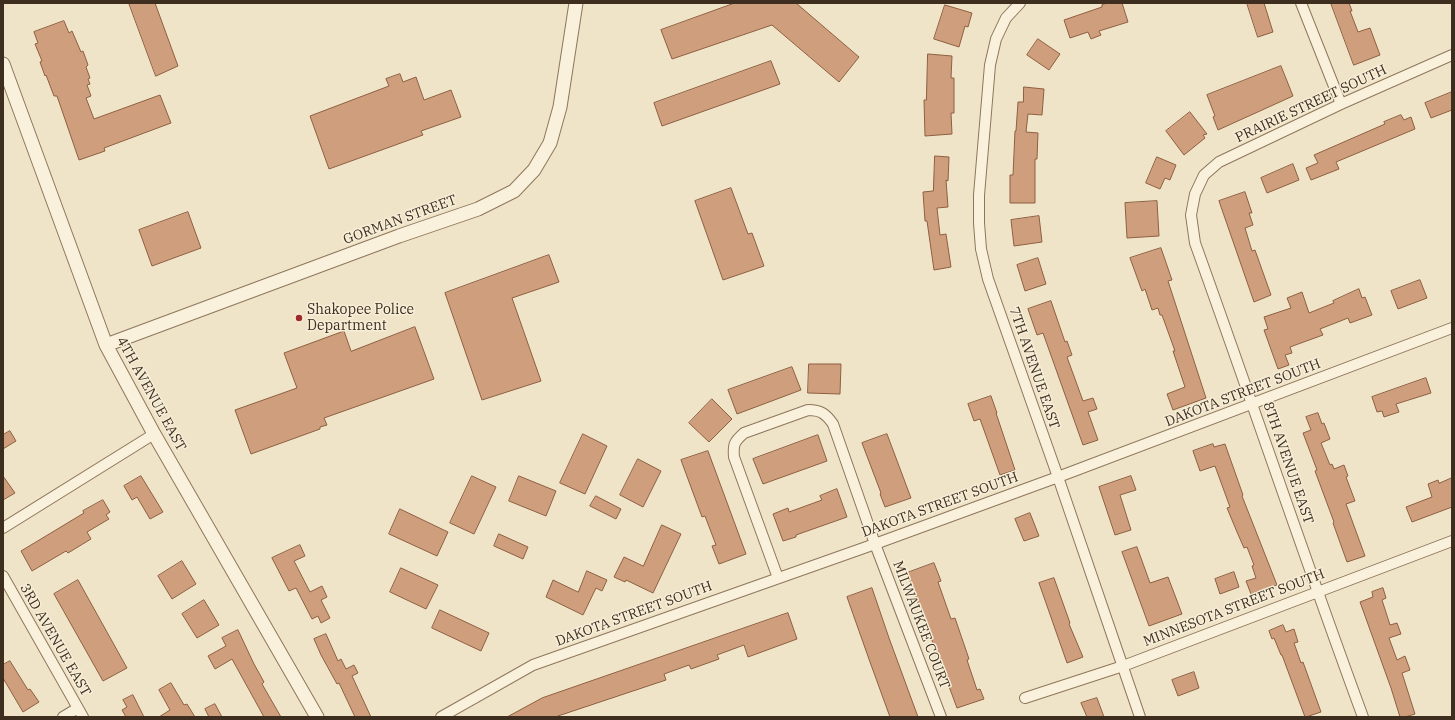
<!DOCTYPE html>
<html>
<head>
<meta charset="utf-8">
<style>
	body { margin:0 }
	#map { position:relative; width:1455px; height:720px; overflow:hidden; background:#f0e4c8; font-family:"IBM Plex Serif",serif }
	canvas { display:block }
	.frame { position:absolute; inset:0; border:4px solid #3d2e20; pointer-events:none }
</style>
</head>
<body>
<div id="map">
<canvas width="1455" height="720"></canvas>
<div class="frame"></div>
</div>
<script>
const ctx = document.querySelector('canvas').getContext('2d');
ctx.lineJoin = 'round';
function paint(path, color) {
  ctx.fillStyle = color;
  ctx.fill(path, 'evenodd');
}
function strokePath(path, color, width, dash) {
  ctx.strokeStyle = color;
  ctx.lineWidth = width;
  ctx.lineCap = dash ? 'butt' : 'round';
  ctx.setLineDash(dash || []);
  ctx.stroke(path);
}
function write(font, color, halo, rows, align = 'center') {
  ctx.font = font + ' "IBM Plex Serif",serif';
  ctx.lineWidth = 3;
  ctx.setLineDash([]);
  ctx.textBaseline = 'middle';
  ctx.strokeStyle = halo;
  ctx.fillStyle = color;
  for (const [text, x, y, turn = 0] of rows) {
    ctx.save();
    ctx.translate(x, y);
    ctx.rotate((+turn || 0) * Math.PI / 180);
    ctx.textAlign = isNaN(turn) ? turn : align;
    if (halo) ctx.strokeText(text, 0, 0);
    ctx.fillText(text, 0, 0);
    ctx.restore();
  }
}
const building = new Path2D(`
	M 129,3 L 155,3 L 178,66 L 156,76 Z
	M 735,3 L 796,3 L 859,57 L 839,82 L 772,25 L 672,59 L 661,30 Z
	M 1108,3 L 1122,3 L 1128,22 L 1099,31 L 1101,35 L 1091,39 L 1088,32 L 1070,38 L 1064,20 L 1102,7 L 1102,5 Z
	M 1247,3 L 1264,3 L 1273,32 L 1258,37 Z
	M 1331,3 L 1349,3 L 1352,11 L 1350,11 L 1358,32 L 1370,28 L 1380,55 L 1354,65 Z
	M 945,5 L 972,13 L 968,27 L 965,26 L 959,47 L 934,39 Z
	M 64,21 L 69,33 L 72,31 L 81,52 L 83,51 L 88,65 L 86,67 L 90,78 L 88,79 L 90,84 L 87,85 L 91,96 L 86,98 L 94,119 L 160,95 L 171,123 L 104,148 L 105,151 L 79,160 L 57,96 L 54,96 L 46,75 L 45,76 L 40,62 L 42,61 L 35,44 L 38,43 L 34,32 Z
	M 1038,39 L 1060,54 L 1049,70 L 1027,55 Z
	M 928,54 L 952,56 L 951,78 L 954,78 L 954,113 L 951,113 L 952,134 L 925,136 L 924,100 L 926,100 Z
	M 771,61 L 780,84 L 662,126 L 654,103 Z
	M 1281,66 L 1293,96 L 1218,130 L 1213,117 L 1215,116 L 1207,95 Z
	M 400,74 L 403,82 L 416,77 L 424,100 L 451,90 L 461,117 L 421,131 L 423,135 L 329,169 L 310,116 L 389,86 L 386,79 Z
	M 1024,87 L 1044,89 L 1042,115 L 1028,114 L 1026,132 L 1038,133 L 1037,159 L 1035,159 L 1035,203 L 1010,203 L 1010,175 L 1013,175 L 1015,131 L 1016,131 L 1018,102 L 1023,102 Z
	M 1452,92 L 1452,110 L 1431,118 L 1425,103 Z
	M 1190,112 L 1207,134 L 1203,135 L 1205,138 L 1184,155 L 1166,131 Z
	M 1401,115 L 1404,120 L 1411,117 L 1415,129 L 1336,162 L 1339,169 L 1311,180 L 1306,168 L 1318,163 L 1314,155 L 1385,124 L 1384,122 Z
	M 935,156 L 949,157 L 948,181 L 946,180 L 948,207 L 937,208 L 940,235 L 946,234 L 951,267 L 934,270 L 927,221 L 925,221 L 923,192 L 933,191 Z
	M 1157,157 L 1176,165 L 1170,180 L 1165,178 L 1160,189 L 1146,183 Z
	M 1293,164 L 1299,180 L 1267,193 L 1261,178 Z
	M 731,188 L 748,234 L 752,233 L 764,266 L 723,280 L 695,201 Z
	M 1245,192 L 1252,213 L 1249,213 L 1253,225 L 1245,228 L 1252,251 L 1255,250 L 1271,295 L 1254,302 L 1219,201 Z
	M 1157,201 L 1159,236 L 1127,238 L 1125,203 Z
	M 188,212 L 201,248 L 152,266 L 139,230 Z
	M 1039,216 L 1042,242 L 1014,246 L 1011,220 Z
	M 1161,248 L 1172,280 L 1168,281 L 1206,398 L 1173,410 L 1167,394 L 1185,387 L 1173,351 L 1175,351 L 1162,315 L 1160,315 L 1158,308 L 1152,310 L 1145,289 L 1142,291 L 1130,258 Z
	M 549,255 L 559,282 L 512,298 L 541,381 L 482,400 L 445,293 Z
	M 1038,258 L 1046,284 L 1025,291 L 1017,265 Z
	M 1420,280 L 1427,298 L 1398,309 L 1391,291 Z
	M 1359,289 L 1362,298 L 1365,297 L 1372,315 L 1350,323 L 1348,318 L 1320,329 L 1323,335 L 1290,347 L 1292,353 L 1285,355 L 1289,365 L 1278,369 L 1264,330 L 1268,329 L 1264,317 L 1291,308 L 1287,298 L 1302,292 L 1309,313 L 1334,303 L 1333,301 Z
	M 1051,301 L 1065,342 L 1067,341 L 1072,355 L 1067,357 L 1083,401 L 1093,398 L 1097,409 L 1088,412 L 1098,440 L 1083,445 L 1043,333 L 1037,335 L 1028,309 Z
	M 415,327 L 434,379 L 324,418 L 327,425 L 320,427 L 320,429 L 251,454 L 235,410 L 297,388 L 284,353 L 344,331 L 351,351 Z
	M 809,364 L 841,364 L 840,394 L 808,393 Z
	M 792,367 L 801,390 L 737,414 L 728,390 Z
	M 1426,378 L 1431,393 L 1396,404 L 1399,412 L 1384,417 L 1382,411 L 1377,412 L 1372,397 Z
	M 991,396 L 997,413 L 996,413 L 1015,470 L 1000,475 L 980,419 L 974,421 L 968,404 Z
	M 712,399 L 732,419 L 709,442 L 689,423 Z
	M 1318,413 L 1322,424 L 1324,423 L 1330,439 L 1321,443 L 1330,465 L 1332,464 L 1334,469 L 1344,465 L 1348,476 L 1346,477 L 1355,501 L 1346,504 L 1365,556 L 1347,562 L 1333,523 L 1334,522 L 1315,471 L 1317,470 L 1303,433 L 1311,430 L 1306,417 Z
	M 10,431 L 16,441 L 3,449 L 3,435 Z
	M 583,434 L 607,446 L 585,494 L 560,483 Z
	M 887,434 L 911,498 L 885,507 L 880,494 L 881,493 L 862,443 Z
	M 818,435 L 827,461 L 763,484 L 753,459 Z
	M 1213,444 L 1214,447 L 1225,444 L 1243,495 L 1242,496 L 1277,585 L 1251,594 L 1246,581 L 1256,578 L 1252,566 L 1254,565 L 1247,547 L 1244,548 L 1237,532 L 1227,508 L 1230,507 L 1215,466 L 1200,471 L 1193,451 Z
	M 708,451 L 746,554 L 719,564 L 712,546 L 716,545 L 705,516 L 702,517 L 681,460 Z
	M 638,459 L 661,471 L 643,507 L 620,495 Z
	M 3,476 L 15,493 L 3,500 Z
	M 141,476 L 163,512 L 150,519 L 137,497 L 132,500 L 124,486 Z
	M 472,476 L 496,487 L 474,534 L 450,523 Z
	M 519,476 L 556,491 L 546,516 L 509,501 Z
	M 1131,476 L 1136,490 L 1120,495 L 1131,530 L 1115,535 L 1099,487 Z
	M 1452,478 L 1452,507 L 1412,522 L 1406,507 L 1432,497 L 1428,484 L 1438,480 L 1439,483 Z
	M 837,489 L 847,517 L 796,535 L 796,537 L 783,541 L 773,514 L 788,508 L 789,512 L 822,500 L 820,496 Z
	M 596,496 L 621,509 L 616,519 L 590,506 Z
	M 103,500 L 110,512 L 106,515 L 109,519 L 87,532 L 91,539 L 68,553 L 66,551 L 32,571 L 21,551 L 84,513 L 83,511 Z
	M 400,509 L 448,532 L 437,556 L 389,534 Z
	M 1030,513 L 1039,536 L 1024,541 L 1015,519 Z
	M 662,525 L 681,534 L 653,593 L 626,580 L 625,582 L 614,577 L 624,557 L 643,566 Z
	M 499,534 L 528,547 L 523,559 L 494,546 Z
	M 300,545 L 305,556 L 294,561 L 310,592 L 322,586 L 327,597 L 321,600 L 330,618 L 321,623 L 318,616 L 312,619 L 296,588 L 289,591 L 272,558 Z
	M 1137,547 L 1150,583 L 1168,577 L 1182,614 L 1149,626 L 1122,552 Z
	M 182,561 L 196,584 L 172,599 L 158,576 Z
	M 934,563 L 941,581 L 938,582 L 951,619 L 955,618 L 969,659 L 967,660 L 977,690 L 980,689 L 984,699 L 957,708 L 907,573 Z
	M 401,568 L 438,585 L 426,609 L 390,592 Z
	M 587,571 L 607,580 L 602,591 L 596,588 L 583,615 L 546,597 L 553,580 L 578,592 Z
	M 1234,572 L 1239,587 L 1220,594 L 1215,579 Z
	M 1054,578 L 1070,623 L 1069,624 L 1083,657 L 1067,663 L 1039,583 Z
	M 78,580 L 127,668 L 103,681 L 54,594 Z
	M 872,588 L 889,638 L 918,717 L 890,717 L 870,662 L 847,597 Z
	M 1383,588 L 1386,598 L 1382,600 L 1390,625 L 1397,623 L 1401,634 L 1389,638 L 1397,660 L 1405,656 L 1410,670 L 1402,673 L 1415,714 L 1405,717 L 1400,717 L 1391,688 L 1360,602 L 1373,597 L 1372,592 Z
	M 204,600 L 219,625 L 197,638 L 182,614 Z
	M 440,610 L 489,633 L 481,651 L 432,628 Z
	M 788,613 L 797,639 L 748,657 L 744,645 L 717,655 L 719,659 L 691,669 L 689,665 L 664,674 L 666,680 L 555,717 L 507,717 L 542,698 Z
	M 1283,625 L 1286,632 L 1294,629 L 1298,642 L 1294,643 L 1301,663 L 1303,662 L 1321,712 L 1306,717 L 1305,717 L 1282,655 L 1281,655 L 1274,638 L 1272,639 L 1269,631 Z
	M 238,630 L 254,664 L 264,682 L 262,684 L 281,717 L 264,717 L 232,659 L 215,669 L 208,656 L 226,646 L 222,638 Z
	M 326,634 L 338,661 L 341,659 L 346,669 L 354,665 L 358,673 L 352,676 L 371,717 L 355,717 L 339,683 L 337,684 L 321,655 L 314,639 Z
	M 10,661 L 28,690 L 30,689 L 39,702 L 23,712 L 3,678 L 3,665 Z
	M 1194,672 L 1199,688 L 1178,696 L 1172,680 Z
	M 171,683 L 184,705 L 187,704 L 195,717 L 159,717 L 170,710 L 159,690 Z
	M 133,695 L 144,717 L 126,717 L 122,710 L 127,707 L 123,700 Z
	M 1097,698 L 1104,717 L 1087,717 L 1081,703 Z
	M 215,704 L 222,717 L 209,717 L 205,709 Z`);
const minor = new Path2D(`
	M 1020,3 L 1006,18 L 996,39 L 990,65 L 979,195 L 979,223 L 981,249 L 988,279 L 1058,477 L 1140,717
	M 1301,3 L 1341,104
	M 3,528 L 154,434
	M 3,576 L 83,717
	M 778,578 L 734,457 C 733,444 734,442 744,433 L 808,410 C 821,410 826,414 833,424 L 875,544 L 941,717
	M 1025,698 L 1123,666 L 1452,541
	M 63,717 L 78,708
	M 441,717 L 533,665 L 875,544 L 1058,477 L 1452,328
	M 1363,717 C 1305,560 1252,401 1195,243 L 1191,215 L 1195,194 L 1204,175 L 1219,162 L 1341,104 L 1452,55`);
const tertiary = new Path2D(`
	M 3,64 L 106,345 L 154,434 L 317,717
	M 106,345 L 399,236 L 478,209 L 514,191 L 534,170 L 550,143 L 560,107 L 576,3`);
const markers = [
	[299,318,4,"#9e2a2b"]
];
const streetNames = [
	["PRAIRIE STREET SOUTH",1311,104,-25],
	["GORMAN STREET",400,220,-20],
	["7TH AVENUE EAST",1034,368,71],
	["DAKOTA STREET SOUTH",1243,393,-21],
	["4TH AVENUE EAST",151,394,61],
	["8TH AVENUE EAST",1288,463,71],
	["DAKOTA STREET SOUTH",940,505,-20],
	["MINNESOTA STREET SOUTH",1234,608,-21],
	["DAKOTA STREET SOUTH",634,614,-20],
	["MILWAUKEE COURT",921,625,69],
	["3RD AVENUE EAST",55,640,60]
];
const poiNames = [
	["Shakopee Police",307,310],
	["Department",307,326]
];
paint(building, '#cf9f7d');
strokePath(building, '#8d5f41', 1);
strokePath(minor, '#8d765c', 12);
strokePath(tertiary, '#8d765c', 15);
strokePath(minor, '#faf1dc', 10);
strokePath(tertiary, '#faf1dc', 13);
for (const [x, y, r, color] of markers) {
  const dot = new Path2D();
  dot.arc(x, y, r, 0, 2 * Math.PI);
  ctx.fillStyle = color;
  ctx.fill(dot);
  strokePath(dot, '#f7eed8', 1.5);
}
write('14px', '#3d2e20', '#f7eed8', streetNames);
write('14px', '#3d2e20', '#f7eed8', poiNames, 'left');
</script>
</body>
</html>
